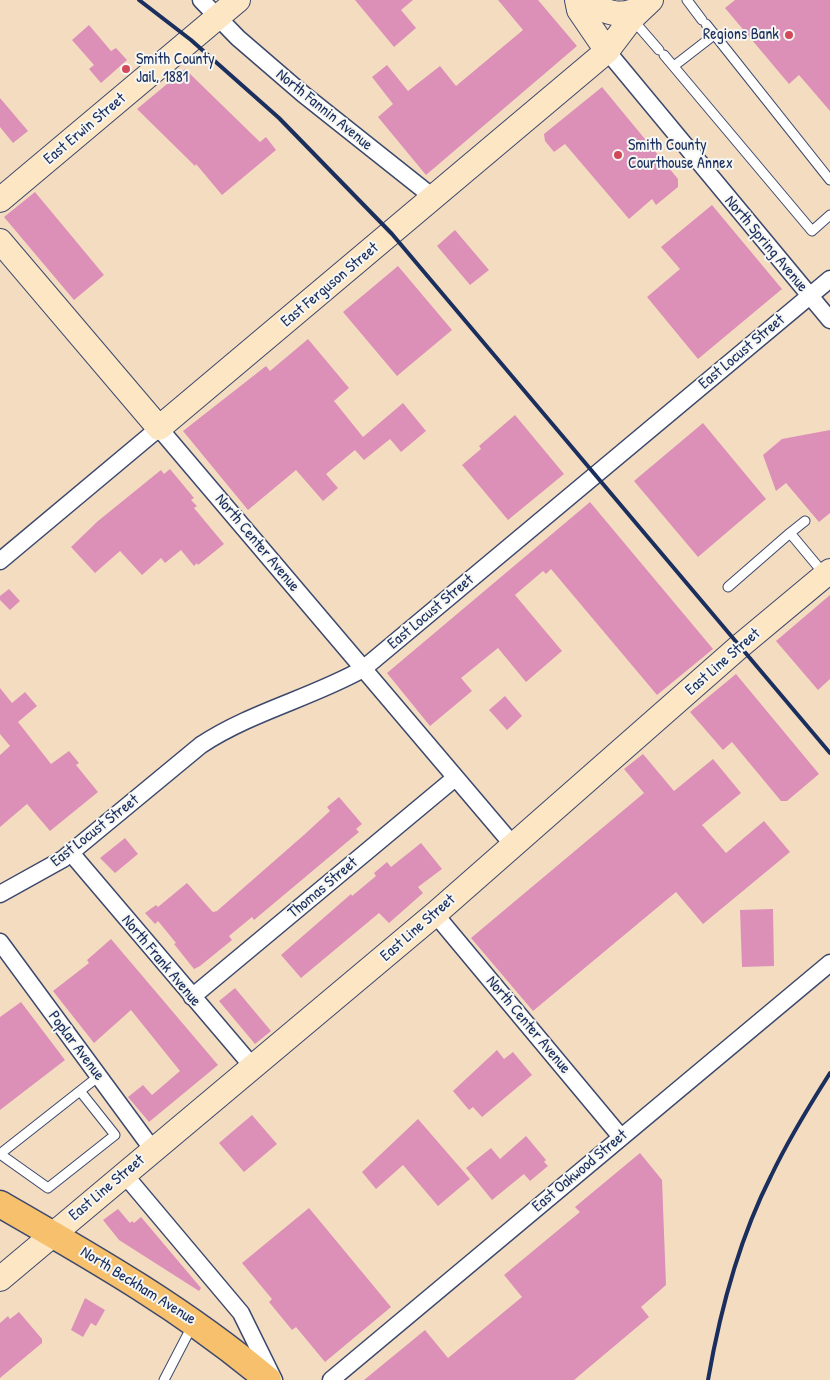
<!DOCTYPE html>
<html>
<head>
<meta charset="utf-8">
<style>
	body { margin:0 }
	canvas { display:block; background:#f4dcc1 }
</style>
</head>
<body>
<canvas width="830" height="1380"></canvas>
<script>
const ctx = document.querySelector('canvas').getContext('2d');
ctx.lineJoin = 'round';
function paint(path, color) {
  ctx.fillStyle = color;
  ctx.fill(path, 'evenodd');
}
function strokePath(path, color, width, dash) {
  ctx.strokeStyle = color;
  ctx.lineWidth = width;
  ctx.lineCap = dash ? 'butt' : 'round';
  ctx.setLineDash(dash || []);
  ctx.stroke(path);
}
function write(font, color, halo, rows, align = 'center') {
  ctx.font = font + ' "Patrick Hand",sans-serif';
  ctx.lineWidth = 4;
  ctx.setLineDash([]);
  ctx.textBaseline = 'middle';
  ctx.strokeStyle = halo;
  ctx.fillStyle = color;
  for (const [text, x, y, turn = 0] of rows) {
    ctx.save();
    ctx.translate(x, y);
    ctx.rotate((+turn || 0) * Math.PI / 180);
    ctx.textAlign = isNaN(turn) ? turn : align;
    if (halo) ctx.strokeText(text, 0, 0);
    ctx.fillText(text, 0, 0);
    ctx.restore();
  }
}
const building = new Path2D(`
	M 355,0 L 413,0 L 401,10 L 416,28 L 394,47 Z
	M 498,0 L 538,0 L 577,46 L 426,175 L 378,117 L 393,104 L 372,77 L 387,65 L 408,91 L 440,66 L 456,86 L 523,30 Z
	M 735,0 L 830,0 L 830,111 L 799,75 L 789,84 L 725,8 Z
	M 89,25 L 111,51 L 116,48 L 127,60 L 101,83 L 89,69 L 94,65 L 72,40 Z
	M 185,69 L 260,142 L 266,137 L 276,150 L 222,195 L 196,164 L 195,166 L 137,109 Z
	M 602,87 L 678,179 L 678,187 L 656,205 L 652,199 L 629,219 L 565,144 L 554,152 L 545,141 L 544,134 Z
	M 0,98 L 28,131 L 13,143 L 0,127 Z
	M 35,192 L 104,275 L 74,300 L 4,217 Z
	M 712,205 L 782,289 L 698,359 L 647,297 L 680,269 L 661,247 Z
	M 455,230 L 489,270 L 470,285 L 437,246 Z
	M 398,266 L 452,330 L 397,376 L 343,312 Z
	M 308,339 L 349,388 L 334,401 L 363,437 L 403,403 L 426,431 L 401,452 L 390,439 L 364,460 L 355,450 L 326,474 L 338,488 L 323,501 L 296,470 L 248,510 L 183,431 L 266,366 L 270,371 Z
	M 515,415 L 564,474 L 508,520 L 462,465 L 481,449 L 479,446 Z
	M 703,423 L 766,499 L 698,557 L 634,481 Z
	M 830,430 L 830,513 L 819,522 L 786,483 L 776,491 L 763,455 L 782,439 Z
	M 170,469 L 194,498 L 191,500 L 197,506 L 194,508 L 224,544 L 198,565 L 197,563 L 194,566 L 181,550 L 165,563 L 161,558 L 142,575 L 120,551 L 95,573 L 71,547 L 98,521 L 161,470 L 164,474 Z
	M 590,502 L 713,649 L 657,695 L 551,569 L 546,574 L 543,571 L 515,595 L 562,651 L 526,682 L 498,648 L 461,678 L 472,691 L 430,726 L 387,673 Z
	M 9,589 L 20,601 L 10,610 L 0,600 L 0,596 Z
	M 830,595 L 830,679 L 818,690 L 776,641 Z
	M 736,674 L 819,774 L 787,801 L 781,801 L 732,742 L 723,750 L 690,712 Z
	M 0,688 L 12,703 L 25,692 L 37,706 L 18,722 L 51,764 L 69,751 L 79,763 L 76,765 L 98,792 L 50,831 L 27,804 L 0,827 L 0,755 L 10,746 L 0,734 Z
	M 505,696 L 522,716 L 507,730 L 489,710 Z
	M 643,754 L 674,791 L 713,759 L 741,793 L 702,825 L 726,853 L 764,821 L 790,852 L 703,924 L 676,892 L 533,1011 L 471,938 L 644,793 L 624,769 Z
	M 339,797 L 362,824 L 356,829 L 359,832 L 254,920 L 252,917 L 229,936 L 232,940 L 200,966 L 194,969 L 174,944 L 176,943 L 158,921 L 155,924 L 145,913 L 156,905 L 158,907 L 187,883 L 210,909 L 213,912 L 217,911 L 305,834 L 330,811 L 327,807 Z
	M 125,838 L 138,854 L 115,873 L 100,858 Z
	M 421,843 L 442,869 L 418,887 L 423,893 L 389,923 L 379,913 L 301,978 L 281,955 L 351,894 L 352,896 L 376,876 L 374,873 L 387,862 L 391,867 Z
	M 773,909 L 774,966 L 742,967 L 740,910 Z
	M 111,939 L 218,1065 L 149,1122 L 128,1097 L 143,1085 L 152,1095 L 180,1071 L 131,1010 L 94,1043 L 53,991 L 89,963 L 87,960 Z
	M 235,988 L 271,1031 L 255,1044 L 219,1001 Z
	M 21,1002 L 65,1060 L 0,1110 L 0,1017 Z
	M 497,1050 L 504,1059 L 513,1052 L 532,1075 L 482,1117 L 473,1107 L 469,1110 L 453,1091 Z
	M 252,1115 L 277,1144 L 244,1172 L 219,1143 Z
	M 418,1119 L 470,1179 L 438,1206 L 403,1165 L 376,1189 L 362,1172 Z
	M 526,1136 L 546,1160 L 544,1162 L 548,1166 L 530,1181 L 524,1174 L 492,1200 L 466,1168 L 491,1148 L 500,1159 Z
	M 640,1153 L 662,1180 L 666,1285 L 641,1307 L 649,1317 L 574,1380 L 364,1380 L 425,1330 L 448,1358 L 522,1297 L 504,1275 L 580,1212 L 575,1207 Z
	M 309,1208 L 391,1307 L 325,1362 L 296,1327 L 292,1330 L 269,1302 L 272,1299 L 242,1263 Z
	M 118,1209 L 130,1223 L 132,1221 L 134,1223 L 141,1217 L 201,1288 L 199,1291 L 119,1240 L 103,1220 Z
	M 85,1298 L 105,1310 L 96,1326 L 91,1323 L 83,1337 L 71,1330 Z
	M 19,1312 L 42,1339 L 42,1343 L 0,1378 L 0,1323 L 8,1316 L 10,1319 Z`);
const lane = new Path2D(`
	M 687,0 L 702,20
	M 633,20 L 659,50
	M 706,24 L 830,180
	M 664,55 L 812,231 L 830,215
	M 674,66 L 714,35
	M 790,533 L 805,521
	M 728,587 L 790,533 L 825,575
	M 0,1154 L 48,1188 L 115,1135 L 80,1091
	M 0,1154 L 99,1076
	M 164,1380 L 192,1326`);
const street = new Path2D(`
	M 201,0 L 238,38 L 303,94 L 434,198
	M 607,51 L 830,320
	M 0,561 L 159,428 L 513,845
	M 71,853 L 253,1067
	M 0,894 L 63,859 L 201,745 C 251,712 311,698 363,669 L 830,279
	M 435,914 L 621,1137
	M 0,942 L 153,1150
	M 192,997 L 455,778
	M 124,1174 L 241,1313 L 274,1380
	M 331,1380 L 830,963`);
const secondary = new Path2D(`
	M 577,0 L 579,10 L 607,51
	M 588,0 C 607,15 622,18 643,7
	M 0,200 L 238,0
	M 0,241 L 159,428 L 607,51 L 632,18 L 651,0
	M 0,1279 L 435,914 L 740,646 L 830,571`);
const primary = new Path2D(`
	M 0,1204 C 94,1258 185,1310 268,1380`);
const rail = new Path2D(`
	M 139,0 L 191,40 L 279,118 L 392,234 L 830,753
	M 708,1380 C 720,1311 739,1239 771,1176 C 788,1140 809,1106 830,1073`);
const markers = [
	[789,35,5,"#d1495b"],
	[126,69,5,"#d1495b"],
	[618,155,5,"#d1495b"]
];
const poiNames = [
	["Regions Bank",779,35,"right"],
	["Smith County",136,60],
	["Jail, 1881",136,78],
	["Smith County",628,146],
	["Courthouse Annex",628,164]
];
const streetNames = [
	["North Fannin Avenue",324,110,39],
	["East Erwin Street",85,129,-40],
	["North Spring Avenue",766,244,50],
	["East Ferguson Street",330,285,-40],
	["East Locust Street",742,352,-40],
	["North Center Avenue",257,543,50],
	["East Locust Street",431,612,-40],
	["East Line Street",723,662,-41],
	["East Locust Street",95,831,-38],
	["Thomas Street",323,888,-40],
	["East Line Street",418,928,-41],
	["North Frank Avenue",161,961,50],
	["North Center Avenue",528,1025,50],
	["Poplar Avenue",76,1046,53],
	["East Oakwood Street",580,1171,-40],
	["East Line Street",107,1188,-40],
	["North Beckham Avenue",138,1286,32]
];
paint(building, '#dc90b7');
strokePath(lane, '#3c496d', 11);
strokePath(street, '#3c496d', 19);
strokePath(secondary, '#3c496d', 26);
strokePath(primary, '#3c496d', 29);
strokePath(lane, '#fff', 9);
strokePath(street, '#fff', 16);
strokePath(secondary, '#fce6c4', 24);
strokePath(primary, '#f7c06c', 26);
strokePath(rail, '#1b2f5e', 4);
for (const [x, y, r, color] of markers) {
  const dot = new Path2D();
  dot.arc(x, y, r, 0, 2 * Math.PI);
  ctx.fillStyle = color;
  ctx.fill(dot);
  strokePath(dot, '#f6f6f2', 2);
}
write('16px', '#1b2f5e', '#f6f6f2', poiNames, 'left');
write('16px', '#1b2f5e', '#f6f6f2', streetNames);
</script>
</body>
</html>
